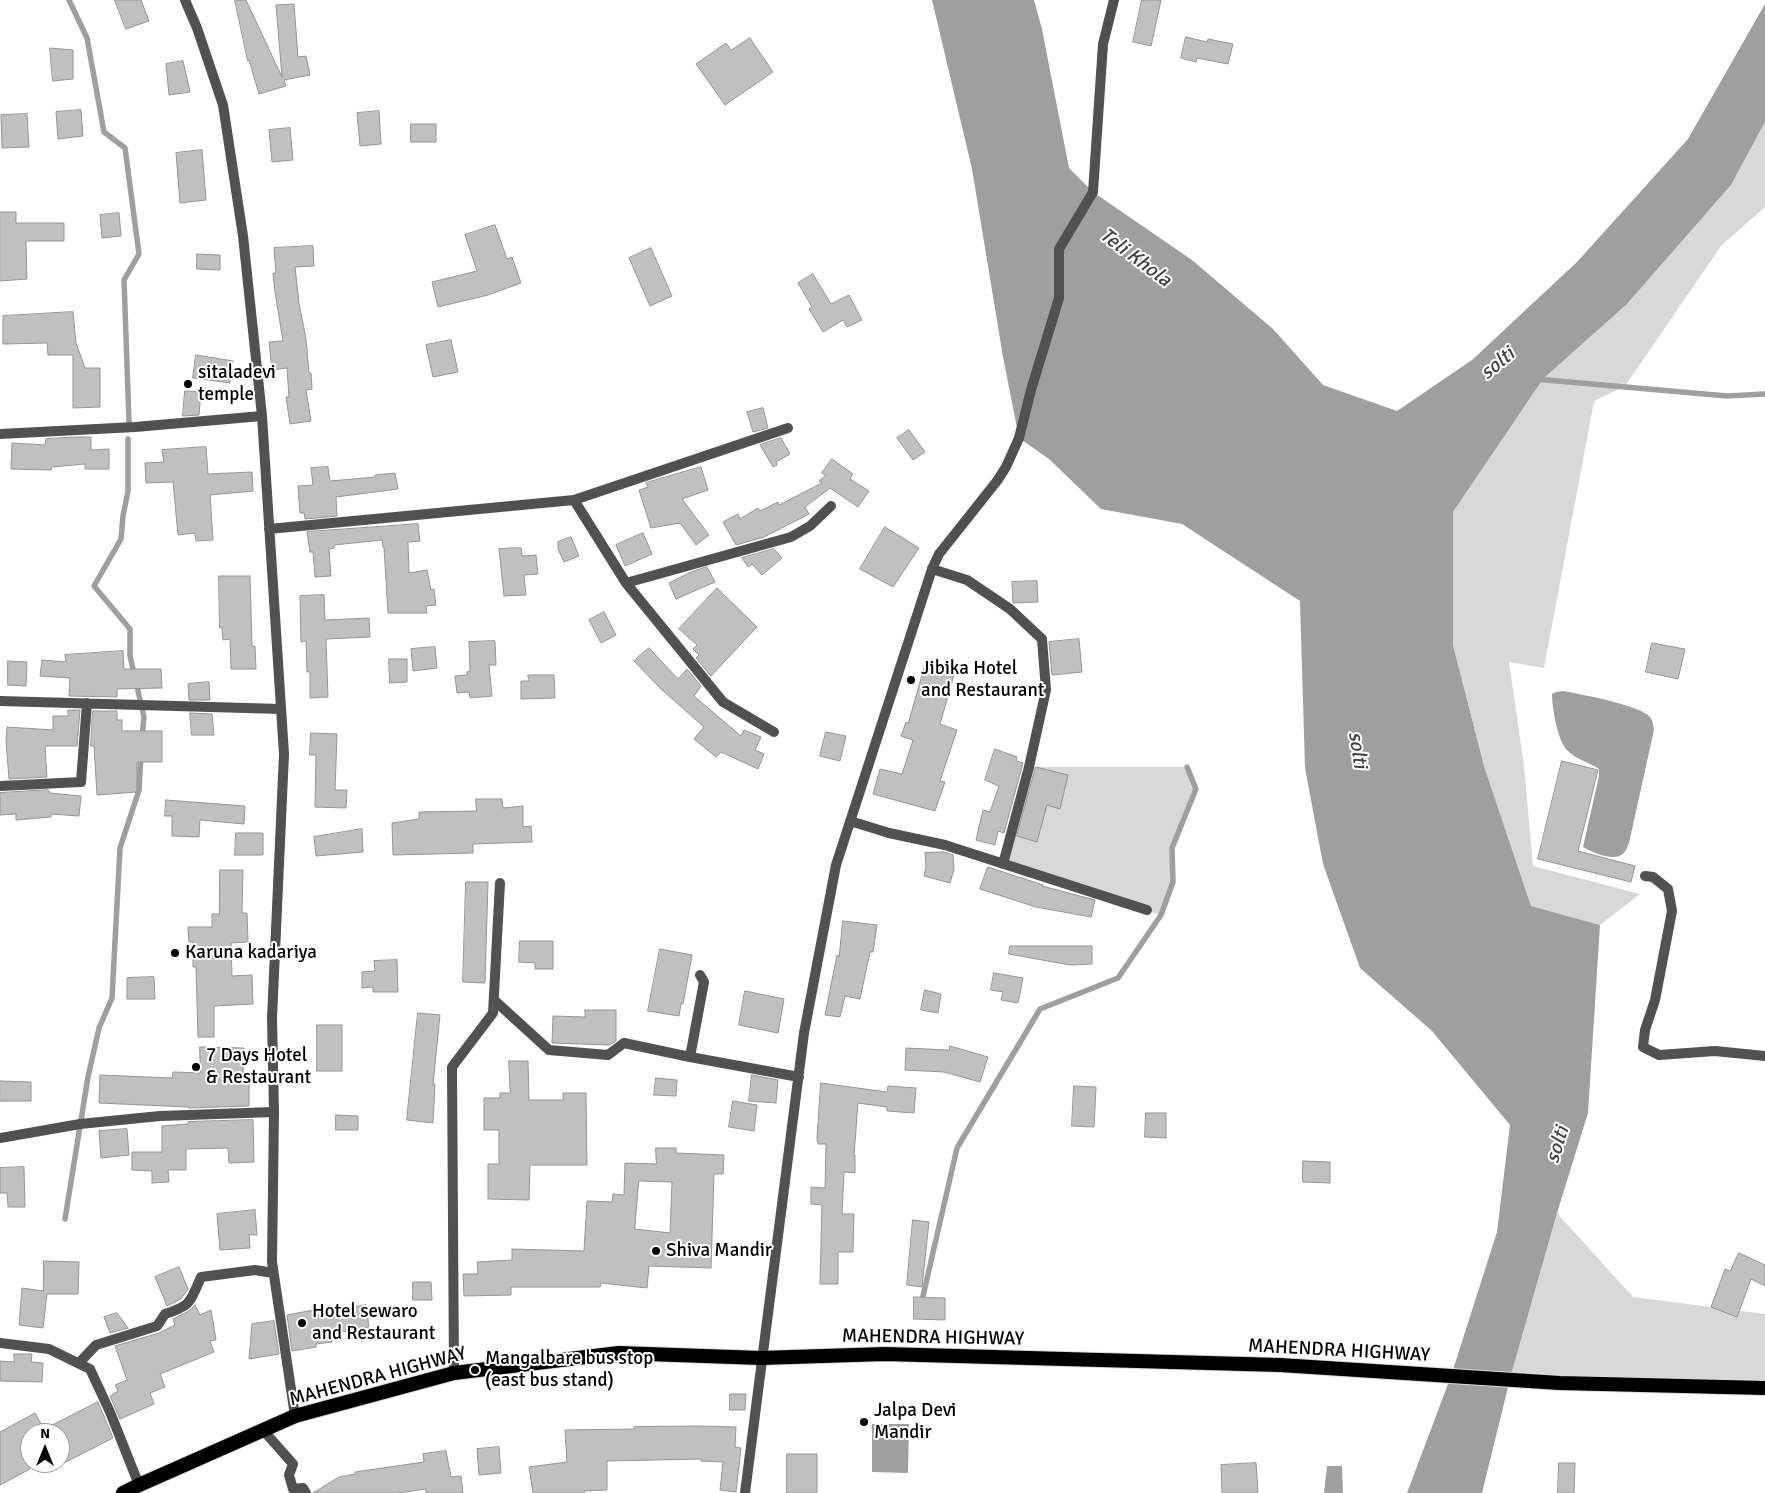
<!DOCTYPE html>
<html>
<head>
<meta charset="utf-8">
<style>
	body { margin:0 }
	#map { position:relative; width:1765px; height:1493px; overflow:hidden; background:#fff; font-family:Signika,sans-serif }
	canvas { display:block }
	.north { position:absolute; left:20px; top:1423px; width:50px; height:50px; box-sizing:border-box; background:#fff; border:1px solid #999; border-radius:50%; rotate:0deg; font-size:14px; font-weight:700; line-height:20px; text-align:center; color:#000 }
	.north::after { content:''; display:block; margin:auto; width:18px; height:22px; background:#000; clip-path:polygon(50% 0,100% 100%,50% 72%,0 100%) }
</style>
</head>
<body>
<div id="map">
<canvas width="1765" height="1493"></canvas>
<div class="north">N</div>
</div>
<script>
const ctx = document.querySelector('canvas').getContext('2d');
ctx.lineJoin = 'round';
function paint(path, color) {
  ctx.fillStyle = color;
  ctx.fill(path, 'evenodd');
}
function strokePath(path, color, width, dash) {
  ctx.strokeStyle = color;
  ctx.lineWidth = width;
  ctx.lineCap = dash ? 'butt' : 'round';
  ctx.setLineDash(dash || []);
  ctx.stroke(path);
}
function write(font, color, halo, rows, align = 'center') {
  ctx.font = font + ' Signika,sans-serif';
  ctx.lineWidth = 4;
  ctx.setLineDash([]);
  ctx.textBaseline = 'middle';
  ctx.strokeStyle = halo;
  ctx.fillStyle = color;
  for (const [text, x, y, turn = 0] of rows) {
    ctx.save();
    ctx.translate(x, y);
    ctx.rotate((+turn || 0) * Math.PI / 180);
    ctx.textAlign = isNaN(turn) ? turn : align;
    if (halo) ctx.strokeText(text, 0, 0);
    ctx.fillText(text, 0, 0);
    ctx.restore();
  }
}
const green = new Path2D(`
	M 1765,122 L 1765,207 L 1721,246 L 1625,386 L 1594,401 L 1544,668 L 1509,662 L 1524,766 L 1533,866 L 1640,894 L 1600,925 L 1531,906 L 1484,766 L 1453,645 L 1453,512 L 1543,379 L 1627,304 L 1731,185 Z
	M 1029,767 L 1187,767 L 1196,789 L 1172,848 L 1173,882 L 1161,915 L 1003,864 Z
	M 1557,1213 L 1633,1297 L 1765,1314 L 1765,1388 L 1511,1375 Z`);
const water = new Path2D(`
	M 932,0 L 1034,0 L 1042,29 L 1069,168 L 1093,192 L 1192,260 L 1273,329 L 1323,385 L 1397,411 L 1472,360 L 1577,262 L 1688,139 L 1765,4 L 1765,122 L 1731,185 L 1627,304 L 1543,379 L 1453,512 L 1453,645 L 1484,766 L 1531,906 L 1600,925 L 1588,1113 L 1557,1213 L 1511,1375 L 1482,1493 L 1407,1493 L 1451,1376 L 1497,1232 L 1510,1125 L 1432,1031 L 1360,968 L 1323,864 L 1305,768 L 1300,601 L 1182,524 L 1101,509 L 1049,459 L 1019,438 L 1003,357 L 972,169 Z
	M 1563,691 C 1580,694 1638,705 1649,716 C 1653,720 1653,724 1654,730 L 1629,843 C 1627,848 1625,854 1619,856 C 1610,860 1591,852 1583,847 L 1599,776 L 1599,769 C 1589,762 1577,760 1568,751 C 1558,743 1552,708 1552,694 L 1556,692 Z
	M 872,1424 L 909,1424 L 908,1473 L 872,1472 Z
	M 1327,1466 L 1342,1466 L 1343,1493 L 1324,1493 Z`);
const stream = new Path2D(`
	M 69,0 L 87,38 L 104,132 L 125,148 L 139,254 L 124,280 L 129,422
	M 1535,379 L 1727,396 L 1765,394
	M 128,439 L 128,491 L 123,516 L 121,539 L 94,586 L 130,629 L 130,656 L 144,717 L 142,738
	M 65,1219 L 88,1077 L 99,1028 L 112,998 L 120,848 L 139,790 L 141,755
	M 923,1296 L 957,1148 L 1040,1009 L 1118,978 L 1161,915 L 1173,882 L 1172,848 L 1196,789 L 1187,767`);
const building = new Path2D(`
	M 115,0 L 141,0 L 149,21 L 126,29 Z
	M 235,0 L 246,0 L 282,77 L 276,5 L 294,4 L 298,57 L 306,56 L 310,75 L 284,80 L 286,86 L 259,94 L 249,60 L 248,61 Z
	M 1142,0 L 1161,0 L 1151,46 L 1133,42 Z
	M 1186,37 L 1207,42 L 1208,39 L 1233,44 L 1228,64 L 1197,58 L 1196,62 L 1181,58 Z
	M 750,38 L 773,72 L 725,105 L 696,64 L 726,43 L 731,50 Z
	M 50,48 L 73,50 L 73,79 L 53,81 Z
	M 183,61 L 190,92 L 169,95 L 166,64 Z
	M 81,110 L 83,136 L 58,139 L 56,112 Z
	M 379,111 L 381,144 L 360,146 L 357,113 Z
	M 27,114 L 29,147 L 2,148 L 1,115 Z
	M 411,124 L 436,124 L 436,142 L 411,142 Z
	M 290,128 L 293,160 L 272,162 L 269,130 Z
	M 202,150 L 206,200 L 180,203 L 176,153 Z
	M 0,212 L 16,212 L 16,223 L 64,223 L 64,241 L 26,241 L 27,279 L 0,281 Z
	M 119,213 L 121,236 L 102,238 L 100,215 Z
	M 495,225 L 507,259 L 512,257 L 521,283 L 488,295 L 438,307 L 432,282 L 477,271 L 465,235 Z
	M 313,246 L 314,266 L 295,267 L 299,303 L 306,339 L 309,373 L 311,373 L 312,389 L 306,390 L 311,421 L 290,424 L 286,397 L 289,397 L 287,368 L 272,370 L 269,342 L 283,341 L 275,292 L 273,273 L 276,273 L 274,248 Z
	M 651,248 L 672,296 L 650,306 L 629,258 Z
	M 197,254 L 220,255 L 220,270 L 197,269 Z
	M 813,274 L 831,304 L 849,295 L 862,320 L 847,327 L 843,320 L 823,332 L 809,309 L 812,307 L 798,283 Z
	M 73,312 L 76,343 L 85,368 L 100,368 L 100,407 L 73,408 L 73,355 L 48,355 L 47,343 L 3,344 L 3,316 Z
	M 451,340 L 458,372 L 433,377 L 426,345 Z
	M 196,355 L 233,361 L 230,383 L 193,378 Z
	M 185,391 L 201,392 L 199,415 L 183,416 Z
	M 763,408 L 768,428 L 753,432 L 747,412 Z
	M 909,430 L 925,452 L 913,460 L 897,438 Z
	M 76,437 L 91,437 L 91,450 L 109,449 L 109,469 L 85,469 L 85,464 L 52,467 L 51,470 L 11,469 L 12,443 L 45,445 L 46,439 Z
	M 781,438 L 790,454 L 776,462 L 777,465 L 773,467 L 760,445 Z
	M 206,447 L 208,474 L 252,472 L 253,491 L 210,495 L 213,540 L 196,541 L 195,533 L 178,535 L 173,482 L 146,483 L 145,463 L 164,462 L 162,450 Z
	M 832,459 L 853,474 L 850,479 L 869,491 L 858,507 L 830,488 L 805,507 L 809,514 L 764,537 L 736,545 L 723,522 L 738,514 L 740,519 L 758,508 L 760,511 L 778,502 L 779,505 L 822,483 L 819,481 L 826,475 L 822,473 Z
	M 328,467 L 330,481 L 375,477 L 375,475 L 395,473 L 398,489 L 336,497 L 337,516 L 305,519 L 304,513 L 300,513 L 298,486 L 313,485 L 311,468 Z
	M 701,467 L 708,490 L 682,499 L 709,535 L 696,545 L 680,523 L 651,528 L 639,490 L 648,487 L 646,483 Z
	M 418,524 L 420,541 L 408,542 L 409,573 L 427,570 L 431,590 L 434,589 L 436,605 L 426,606 L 427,613 L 388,613 L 384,547 L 383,547 L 382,540 L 334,545 L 334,548 L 329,549 L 331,576 L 315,577 L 313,552 L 310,552 L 307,532 Z
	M 885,527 L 919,548 L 893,587 L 860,569 Z
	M 643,533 L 652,554 L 625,566 L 616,545 Z
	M 571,537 L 579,556 L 564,562 L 558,549 L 558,542 Z
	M 521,548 L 522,556 L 536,555 L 538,574 L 524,575 L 526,595 L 504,596 L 499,549 Z
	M 774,549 L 782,558 L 762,575 L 752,564 L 748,567 L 742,558 Z
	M 707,567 L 715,582 L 676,599 L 669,583 L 691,572 Z
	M 219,576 L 250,576 L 252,646 L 255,646 L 256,669 L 231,669 L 230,639 L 223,640 L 222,628 L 220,628 Z
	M 1037,581 L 1038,602 L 1013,603 L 1012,582 Z
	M 717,588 L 757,627 L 711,676 L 696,658 L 699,655 L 693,649 L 697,645 L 679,629 Z
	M 324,595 L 325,620 L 369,618 L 370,637 L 326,639 L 328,697 L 310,698 L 310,672 L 307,672 L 306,641 L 301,642 L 300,596 Z
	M 604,612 L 616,635 L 601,643 L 589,620 Z
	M 1079,639 L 1082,672 L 1052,675 L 1049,642 Z
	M 495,641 L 496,665 L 489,665 L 492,696 L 470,698 L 469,692 L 457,693 L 455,676 L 467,675 L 467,672 L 470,671 L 469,642 Z
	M 1652,643 L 1685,649 L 1678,679 L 1646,672 Z
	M 435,647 L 437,668 L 413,671 L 411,649 Z
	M 649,648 L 678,679 L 687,669 L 701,686 L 694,696 L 741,736 L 744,730 L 761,737 L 755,750 L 764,754 L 758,769 L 721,752 L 716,757 L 694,739 L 704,727 L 661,689 L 634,661 Z
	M 123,651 L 124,669 L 161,669 L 162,688 L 117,689 L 117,697 L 69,696 L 70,678 L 40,676 L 42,660 L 66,662 L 65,655 Z
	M 389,659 L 407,659 L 407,682 L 390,683 Z
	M 8,661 L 27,662 L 26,686 L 8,685 Z
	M 925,666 L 954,675 L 940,724 L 957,730 L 940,781 L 945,782 L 935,811 L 873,794 L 880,769 L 902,774 L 913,740 L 901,736 L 906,722 L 908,723 Z
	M 528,675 L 554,675 L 555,698 L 521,699 L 521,681 L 529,681 Z
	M 209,682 L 210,700 L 189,700 L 188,684 Z
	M 68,710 L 80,710 L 77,746 L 45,746 L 47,777 L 9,779 L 6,741 L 7,727 L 53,730 L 53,716 L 68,716 Z
	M 93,711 L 117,711 L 117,720 L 122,720 L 122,731 L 162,731 L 162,762 L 137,762 L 137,792 L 97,795 L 94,746 L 91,746 Z
	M 190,713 L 212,714 L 214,735 L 192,735 Z
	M 826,732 L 846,736 L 840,761 L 820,756 Z
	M 311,733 L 337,734 L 335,790 L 347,790 L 346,808 L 315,807 L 316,755 L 310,755 Z
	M 995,749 L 1017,757 L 1016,761 L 1023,763 L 1004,833 L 998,831 L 995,845 L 976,840 L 983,810 L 990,812 L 999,786 L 985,780 Z
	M 1562,761 L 1598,770 L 1578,851 L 1635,866 L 1631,882 L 1538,859 Z
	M 1036,767 L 1068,775 L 1060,809 L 1047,805 L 1037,842 L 1017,836 Z
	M 48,790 L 50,793 L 81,796 L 79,816 L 51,814 L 51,817 L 16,820 L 16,814 L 0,815 L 0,793 Z
	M 476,799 L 502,799 L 503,808 L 523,806 L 523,827 L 531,826 L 532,842 L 473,844 L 473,853 L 393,855 L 392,823 L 419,819 L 419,812 L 476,811 Z
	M 166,800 L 245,806 L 244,824 L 200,820 L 199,837 L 172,836 L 172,816 L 165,816 Z
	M 362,829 L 363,852 L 316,856 L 314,837 Z
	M 236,833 L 263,833 L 263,855 L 235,855 Z
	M 944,852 L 953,855 L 954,869 L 950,883 L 924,876 L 926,867 L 925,853 Z
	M 988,867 L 1043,885 L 1042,886 L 1095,900 L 1091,917 L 1036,907 L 980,889 Z
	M 220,870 L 243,870 L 242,913 L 247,913 L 248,942 L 231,943 L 232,976 L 252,975 L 253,1004 L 214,1006 L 214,1037 L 198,1037 L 196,967 L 193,967 L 193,942 L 189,942 L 188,927 L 212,927 L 212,914 L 219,914 Z
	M 466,882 L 488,882 L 485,983 L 463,982 Z
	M 843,921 L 877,925 L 873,952 L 870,952 L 860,999 L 845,996 L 840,1017 L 825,1015 L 837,955 L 839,956 Z
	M 520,941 L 553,941 L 553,969 L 535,969 L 535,963 L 519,962 Z
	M 1010,946 L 1092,946 L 1092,964 L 1070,965 L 1009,954 Z
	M 660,949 L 692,955 L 683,1004 L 681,1004 L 679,1016 L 648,1011 Z
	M 397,960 L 398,992 L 373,992 L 373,987 L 362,988 L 362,972 L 375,971 L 374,961 Z
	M 994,973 L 1023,978 L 1018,1003 L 1001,1000 L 1003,992 L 991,990 Z
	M 154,977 L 155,999 L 127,999 L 127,978 Z
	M 925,990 L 941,994 L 938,1013 L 921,1010 Z
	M 745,991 L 784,999 L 778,1033 L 739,1025 Z
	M 585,1010 L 616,1010 L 616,1041 L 609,1045 L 552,1043 L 553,1016 L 585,1017 Z
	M 418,1013 L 440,1015 L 433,1084 L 435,1084 L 433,1123 L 407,1120 Z
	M 317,1025 L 342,1025 L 342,1071 L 317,1071 Z
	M 950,1046 L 988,1057 L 980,1082 L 944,1072 L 905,1070 L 906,1048 L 949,1050 Z
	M 200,1047 L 244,1048 L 243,1073 L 249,1073 L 249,1106 L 188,1108 L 188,1107 L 99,1103 L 100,1075 L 172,1078 L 173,1072 L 200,1073 Z
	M 509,1061 L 528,1061 L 529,1100 L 563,1100 L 563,1093 L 586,1093 L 587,1165 L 530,1165 L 529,1200 L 488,1199 L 488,1164 L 499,1164 L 499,1130 L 484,1130 L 484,1098 L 500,1098 L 500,1093 L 510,1093 Z
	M 752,1075 L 778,1080 L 776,1103 L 749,1101 Z
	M 656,1078 L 677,1080 L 676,1096 L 654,1095 Z
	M 0,1081 L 31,1082 L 31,1101 L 0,1101 Z
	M 821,1083 L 887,1092 L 888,1086 L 916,1088 L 914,1113 L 887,1111 L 887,1107 L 858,1103 L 854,1155 L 855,1155 L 855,1173 L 844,1172 L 842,1214 L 854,1214 L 853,1252 L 838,1252 L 838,1284 L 820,1284 L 822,1205 L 811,1204 L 811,1187 L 825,1188 L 826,1144 L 818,1144 L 817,1140 Z
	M 1074,1086 L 1096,1087 L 1094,1127 L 1072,1126 Z
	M 733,1101 L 757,1105 L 754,1131 L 729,1127 Z
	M 1146,1113 L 1166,1113 L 1166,1138 L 1145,1137 Z
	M 336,1115 L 358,1116 L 358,1130 L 336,1130 Z
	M 253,1120 L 254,1162 L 229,1163 L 228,1148 L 186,1149 L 186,1170 L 168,1170 L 169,1182 L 152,1183 L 152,1171 L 132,1170 L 132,1152 L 162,1152 L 162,1126 L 188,1124 L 188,1122 Z
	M 127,1129 L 129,1155 L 101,1158 L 99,1131 Z
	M 656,1148 L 676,1148 L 676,1153 L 724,1155 L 723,1174 L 714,1174 L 711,1268 L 649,1266 L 647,1288 L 601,1283 L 600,1287 L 511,1287 L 511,1295 L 464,1296 L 463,1274 L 478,1274 L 477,1262 L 512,1260 L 512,1249 L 584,1251 L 587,1201 L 612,1202 L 613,1194 L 624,1195 L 625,1163 L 656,1164 ZM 639,1181 L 672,1182 L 670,1233 L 635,1229 Z
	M 1303,1161 L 1330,1162 L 1330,1183 L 1303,1182 Z
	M 24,1167 L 25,1207 L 8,1207 L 7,1193 L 0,1193 L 0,1168 Z
	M 255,1210 L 257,1235 L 249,1235 L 250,1248 L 220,1250 L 217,1214 Z
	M 913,1220 L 929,1222 L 922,1287 L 907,1285 Z
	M 1739,1253 L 1765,1265 L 1765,1286 L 1751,1279 L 1737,1317 L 1711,1307 L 1725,1269 L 1730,1271 Z
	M 44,1261 L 79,1262 L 78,1294 L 47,1294 L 43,1328 L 19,1325 L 22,1288 L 43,1291 Z
	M 179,1267 L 188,1289 L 181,1299 L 167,1306 L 155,1277 Z
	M 413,1282 L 431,1282 L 432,1300 L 413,1300 Z
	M 914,1297 L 945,1298 L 945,1320 L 914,1319 Z
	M 195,1305 L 200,1315 L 211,1310 L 216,1340 L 210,1341 L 214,1352 L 160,1374 L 165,1387 L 150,1393 L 154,1404 L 120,1419 L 110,1396 L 118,1391 L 115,1385 L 127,1380 L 115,1346 L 159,1333 L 175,1325 L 173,1319 L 189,1311 Z
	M 366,1305 L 369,1327 L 331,1334 L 332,1342 L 316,1344 L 316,1347 L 292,1351 L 287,1315 L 324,1308 L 324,1312 Z
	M 117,1313 L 128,1328 L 110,1333 L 104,1317 Z
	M 274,1321 L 279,1354 L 249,1359 L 252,1324 Z
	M 14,1354 L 32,1354 L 31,1362 L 43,1363 L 42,1382 L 0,1381 L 0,1361 L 14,1362 Z
	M 730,1394 L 746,1394 L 745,1410 L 730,1410 Z
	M 98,1402 L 113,1438 L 60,1465 L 60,1433 L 30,1433 L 30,1469 L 0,1485 L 0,1432 L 35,1413 L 44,1429 Z
	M 700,1426 L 736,1427 L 735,1447 L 741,1448 L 736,1492 L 720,1490 L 723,1462 L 701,1461 L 701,1459 L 607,1461 L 607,1490 L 584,1491 L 585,1493 L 533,1493 L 529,1467 L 567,1462 L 565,1430 L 635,1429 L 634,1427 Z
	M 499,1447 L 501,1473 L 479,1475 L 477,1449 Z
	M 446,1451 L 451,1477 L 461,1476 L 463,1493 L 426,1493 L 426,1489 L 398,1493 L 313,1493 L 339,1477 L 355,1474 L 355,1472 L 424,1462 L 423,1454 Z
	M 787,1454 L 817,1454 L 817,1493 L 787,1493 Z
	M 1256,1463 L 1258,1493 L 1222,1493 L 1221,1465 Z
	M 1559,1463 L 1575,1463 L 1574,1493 L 1558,1493 Z`);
const service = new Path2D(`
	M 932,569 L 967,580 L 1010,609 L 1042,639 L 1046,690 L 1029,767 L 1003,864
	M 889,833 L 945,845 L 1147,910
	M 1645,876 L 1653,877 L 1668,889 L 1672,911 L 1655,1000 L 1645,1030 L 1643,1047 L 1659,1055 L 1715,1051 L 1765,1056`);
const minor = new Path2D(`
	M 185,0 L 197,28 L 223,105 L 243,236 L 262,416 L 284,754 L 272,1018 L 274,1112 L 272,1262 L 295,1416
	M 0,434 L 135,427 L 262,416
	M 574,500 L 788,428
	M 269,529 L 574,500 L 626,583 L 723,702 L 774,732
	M 626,583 L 791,537 L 810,526 L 831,506
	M 0,701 L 281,709
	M 0,786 L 81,782 L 87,703
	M 850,821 L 889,833
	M 700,975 L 704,982 L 690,1057 L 799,1077
	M 494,1000 L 549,1050 L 608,1055 L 624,1043 L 690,1057
	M 0,1138 L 80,1124 L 160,1116 L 274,1112
	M 0,1343 L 49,1349 L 90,1369 L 110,1412 L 139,1485
	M 79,1363 L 96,1345 L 157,1326 L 165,1314 C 192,1305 190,1302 201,1277 L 255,1270 L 273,1273
	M 454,1373 L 452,1067 L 493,1013 L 500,883
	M 263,1430 L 293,1464 L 289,1475 L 293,1489 L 303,1488 L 306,1493
	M 745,1493 L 804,1033 L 836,865 L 932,569 L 939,554 L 997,481 L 1006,467 L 1019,438 L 1031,390 L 1059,298 L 1059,249 L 1093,192 L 1103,44 L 1114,0`);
const trunk = new Path2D(`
	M 123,1493 L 139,1485 L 295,1416 L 454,1373 L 619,1353 L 761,1358 L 885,1354 L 1280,1365 L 1560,1383 L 1765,1388`);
const markers = [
	[188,384,5,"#000"],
	[911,680,5,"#000"],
	[175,953,5,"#000"],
	[196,1067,5,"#000"],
	[656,1251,5,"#000"],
	[302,1323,5,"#000"],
	[475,1370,5,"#000"],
	[864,1422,5,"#000"]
];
const poiNames = [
	["sitaladevi",198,373],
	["temple",198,395],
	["Jibika Hotel",921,669],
	["and Restaurant",921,691],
	["Karuna kadariya",185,953],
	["7 Days Hotel",206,1056],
	["& Restaurant",206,1078],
	["Shiva Mandir",666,1251],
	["Hotel sewaro",312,1312],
	["and Restaurant",312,1334],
	["Mangalbare bus stop",485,1359],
	["(east bus stand)",485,1381],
	["Jalpa Devi",874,1411],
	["Mandir",874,1433]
];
const streetNames = [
	["MAHENDRA HIGHWAY",933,1338,1],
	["MAHENDRA HIGHWAY",1339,1351,3],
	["MAHENDRA HIGHWAY",378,1377,-15]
];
const waterNames = [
	["Teli Khola",1135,258,37],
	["solti",1498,364,-40],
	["solti",1357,750,81],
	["solti",1558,1145,-73]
];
paint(green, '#d8d8d8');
paint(water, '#9f9f9f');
strokePath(stream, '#9f9f9f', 5.5);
paint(building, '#c0c0c0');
strokePath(building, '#959595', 1);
strokePath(trunk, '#dbdbdb', 16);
strokePath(service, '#515151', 10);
strokePath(minor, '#515151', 10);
strokePath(trunk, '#000', 14);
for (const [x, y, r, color] of markers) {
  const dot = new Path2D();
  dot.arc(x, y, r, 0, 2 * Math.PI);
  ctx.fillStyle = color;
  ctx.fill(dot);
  strokePath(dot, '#fff', 2);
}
write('19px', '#000', '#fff', poiNames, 'left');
write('19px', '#000', '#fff', streetNames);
write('italic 20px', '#404040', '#fff', waterNames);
</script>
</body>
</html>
